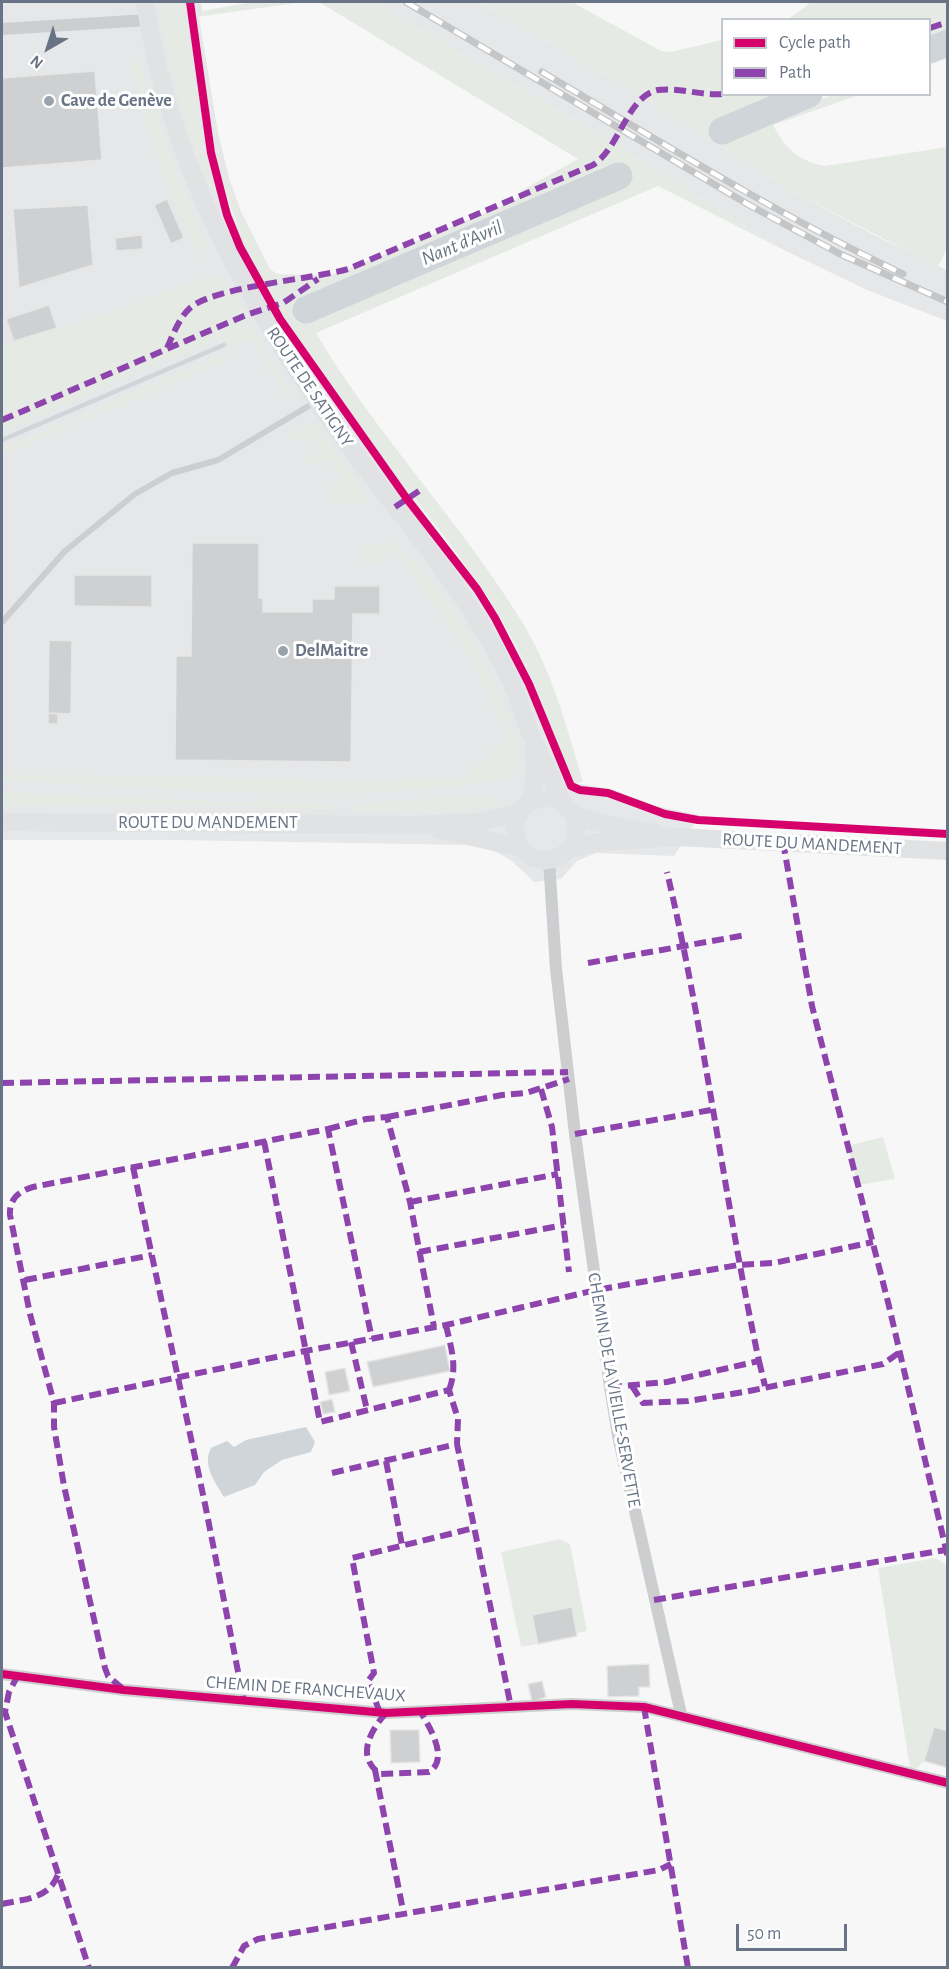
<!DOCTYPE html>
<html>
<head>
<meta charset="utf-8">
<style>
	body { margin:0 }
	#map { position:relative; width:949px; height:1969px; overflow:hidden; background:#f7f7f7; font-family:"Alegreya Sans",sans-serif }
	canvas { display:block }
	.frame { position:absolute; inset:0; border:3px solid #687485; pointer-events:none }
	.legend { position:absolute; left:721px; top:18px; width:210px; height:78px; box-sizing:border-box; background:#fff; border:2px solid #c3c7ce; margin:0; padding:8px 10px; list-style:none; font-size:18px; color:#687485 }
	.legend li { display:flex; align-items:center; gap:12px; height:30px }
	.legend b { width:30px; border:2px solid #c3c7ce }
	.north { position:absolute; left:18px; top:18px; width:60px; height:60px; -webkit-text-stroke:4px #fff; paint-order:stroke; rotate:219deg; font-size:16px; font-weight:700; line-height:24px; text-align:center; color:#687485 }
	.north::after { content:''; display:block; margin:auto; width:21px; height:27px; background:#687485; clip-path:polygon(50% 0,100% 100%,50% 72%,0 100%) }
	.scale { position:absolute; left:736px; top:1924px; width:111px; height:27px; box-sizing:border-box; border:3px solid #687485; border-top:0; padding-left:8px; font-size:18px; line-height:21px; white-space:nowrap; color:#687485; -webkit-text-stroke:4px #fff; paint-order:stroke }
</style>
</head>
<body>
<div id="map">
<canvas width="949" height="1969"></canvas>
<div class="frame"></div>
<ul class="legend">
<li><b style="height:8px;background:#d6006c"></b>Cycle path</li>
<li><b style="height:8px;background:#8e44ad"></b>Path</li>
</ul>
<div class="north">N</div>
<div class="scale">50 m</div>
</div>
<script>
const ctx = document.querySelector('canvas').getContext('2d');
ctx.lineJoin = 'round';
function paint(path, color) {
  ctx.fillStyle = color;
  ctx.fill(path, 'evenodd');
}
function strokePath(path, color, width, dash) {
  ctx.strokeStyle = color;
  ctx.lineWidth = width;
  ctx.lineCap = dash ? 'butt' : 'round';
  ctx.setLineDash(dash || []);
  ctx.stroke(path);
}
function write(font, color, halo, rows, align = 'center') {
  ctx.font = font + ' "Alegreya Sans",sans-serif';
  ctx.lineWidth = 6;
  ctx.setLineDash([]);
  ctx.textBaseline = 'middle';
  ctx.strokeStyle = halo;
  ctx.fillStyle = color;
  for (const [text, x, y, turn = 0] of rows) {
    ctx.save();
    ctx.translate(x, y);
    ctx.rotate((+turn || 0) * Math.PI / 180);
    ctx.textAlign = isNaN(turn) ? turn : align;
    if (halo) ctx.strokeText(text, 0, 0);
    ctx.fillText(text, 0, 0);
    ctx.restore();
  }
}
const built = new Path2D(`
	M 2,2 L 201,2 L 203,16 L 199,17 L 218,133 L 230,181 L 223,183 L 231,212 L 266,286 L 337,393 L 496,611 L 532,677 L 575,783 L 612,789 L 656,806 L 700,815 L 674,856 L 596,853 L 577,861 L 561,879 L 534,882 L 512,861 L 496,852 L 470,845 L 175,840 L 2,840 Z
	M 372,2 L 478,2 L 623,85 L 790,190 L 876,236 L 947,270 L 947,321 L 867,290 L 782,249 L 602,136 Z`);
const green = new Path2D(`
	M 157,2 L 184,2 L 203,147 L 213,187 L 209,187 C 183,129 170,64 157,2 Z
	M 252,2 L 303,2 L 203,16 L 202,11 Z
	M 319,2 L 372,2 L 602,136 L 782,249 L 658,186 L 316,333 C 377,436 462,523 524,625 C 553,674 567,728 583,782 L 575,783 C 557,749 548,712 532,678 C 517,645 498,613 478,583 C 390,457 267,333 223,183 L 230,181 L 241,211 L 270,269 L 277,274 L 330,275 L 348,269 L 516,200 L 521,191 L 578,159 ZM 611,172 L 626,183 L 307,318 L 301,305 L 297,305 Z
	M 478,2 L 572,2 L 661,51 L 670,52 L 722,40 L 722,94 L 788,95 L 713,125 L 729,136 L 832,95 L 859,95 L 773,125 C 786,149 798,161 825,166 L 947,147 L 947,249 L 938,267 L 790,190 L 623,85 Z
	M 809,2 L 947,2 L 947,34 L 930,41 L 930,20 L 788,19 L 807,6 Z
	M 129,56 L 138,56 L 178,178 L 203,236 L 207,253 L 201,261 C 170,195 143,128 129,56 Z
	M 203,277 L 220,277 L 225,280 L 292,393 L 289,403 L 254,344 L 248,339 L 233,347 L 223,362 L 2,455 L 2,449 L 226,353 L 218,338 L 2,432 L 2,346 L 136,304 Z
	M 309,422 L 316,425 L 362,488 L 366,500 L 364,505 L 330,501 L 331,486 L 343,480 L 328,459 L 307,465 L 303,462 L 320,449 L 314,439 L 285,441 Z
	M 389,542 C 446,574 505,691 520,754 L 513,772 L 504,779 C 339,807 168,787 2,780 L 2,774 L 358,780 L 462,778 L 507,738 L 483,682 L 460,641 L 394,549 L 388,559 L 371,567 L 364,565 L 362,547 Z
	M 2,792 L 235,802 L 334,803 L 333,809 L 184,805 L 2,806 Z
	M 493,795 L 501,802 C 456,819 401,811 353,810 L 353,804 Z
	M 883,1137 L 895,1179 L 858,1185 L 847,1146 Z
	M 560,1539 L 570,1544 L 587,1631 L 577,1633 L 571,1607 L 532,1615 L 538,1644 L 521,1647 L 501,1552 Z
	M 936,1558 L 947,1566 L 947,1731 L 933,1728 L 924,1761 L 917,1768 L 910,1768 L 878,1568 Z`);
const water = new Path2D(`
	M 306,1427 L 315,1442 L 311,1452 L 282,1460 L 264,1472 L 255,1485 L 224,1497 C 215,1482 202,1465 211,1448 L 227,1441 L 234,1447 L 246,1440 Z`);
const stream = new Path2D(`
	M 2,440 L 224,345`);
const river = new Path2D(`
	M 930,50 L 948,43
	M 722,131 L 809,94
	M 306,310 L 619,176`);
const building = new Path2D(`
	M 95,71 L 102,160 L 2,168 L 2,78 Z
	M 167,199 L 184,238 L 171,244 L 154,205 Z
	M 88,205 L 93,265 L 19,288 L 13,209 Z
	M 142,235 L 143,249 L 116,251 L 115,238 Z
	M 49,305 L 57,328 L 14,341 L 6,319 Z
	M 192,543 L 259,543 L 259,598 L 263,598 L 263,612 L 312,612 L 312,599 L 334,599 L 334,586 L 380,586 L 380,614 L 353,614 L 351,762 L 175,760 L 176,656 L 191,656 Z
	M 74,575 L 152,575 L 152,607 L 74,606 Z
	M 49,640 L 72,641 L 71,714 L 48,713 Z
	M 48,713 L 58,714 L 58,724 L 48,724 Z
	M 445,1345 L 450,1371 L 373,1387 L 367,1362 Z
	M 345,1368 L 350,1391 L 329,1395 L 325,1372 Z
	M 332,1399 L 335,1412 L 323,1414 L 320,1402 Z
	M 572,1607 L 577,1636 L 538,1644 L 532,1615 Z
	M 649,1664 L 650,1687 L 639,1687 L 639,1696 L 608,1697 L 607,1666 Z
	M 542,1681 L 546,1697 L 532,1702 L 528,1684 Z
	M 934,1727 L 948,1731 L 948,1768 L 924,1761 Z
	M 390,1730 L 419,1730 L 420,1762 L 391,1763 Z`);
const lane = new Path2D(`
	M 2,622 L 65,551 L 135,494 L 172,473 L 218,460 L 317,401`);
const street = new Path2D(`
	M 2,29 L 148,20
	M 549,860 L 556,969 L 575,1134 L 610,1387 L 618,1436 L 681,1714
	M 2,1674 L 124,1690 L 386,1713 L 572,1704 L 644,1707 L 948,1783`);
const secondary = new Path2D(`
	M 145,2 C 169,164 249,307 344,439 C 389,501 440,559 480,624 C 492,644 504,666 514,688 C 521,706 526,726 535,744 C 544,764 554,782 562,802
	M 531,802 L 535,773 L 534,748
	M 573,813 C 591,855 534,879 518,842 C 514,832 514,821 520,812 C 529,799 547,794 561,802 C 566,805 569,811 574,814 C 582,818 592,821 600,823 C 617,828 637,829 654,833
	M 2,822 L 414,825 L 480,822 L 519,813
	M 439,830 L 520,847
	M 570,849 L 598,842 L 677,837 L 948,851`);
const rail = new Path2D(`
	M 406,2 L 749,205 L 840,254 L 948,302
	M 542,72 C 661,142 778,215 903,274`);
const quiet = new Path2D(`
	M 930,28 L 948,22
	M 167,348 C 173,335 179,318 190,308 C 213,287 313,279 348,269 L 593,165 C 620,148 627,96 658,90 C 679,87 702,96 723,94
	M 2,420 L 246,315 L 283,303 L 318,279
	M 395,507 L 419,491
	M 783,842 L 812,1006 L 888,1302 L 948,1558
	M 588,963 L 746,935
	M 2,1083 L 568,1072
	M 541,1089 L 552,1127 L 569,1272
	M 387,1117 L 502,1095 L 526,1093 L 569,1079
	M 328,1129 L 366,1119 L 387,1117 L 410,1202 L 434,1327
	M 575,1134 L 711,1110
	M 264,1141 L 320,1422 L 449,1390 L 458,1419 L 457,1444
	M 133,1167 L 205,1504 L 244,1702
	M 410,1202 L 558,1174
	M 419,1252 L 564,1225
	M 25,1280 L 152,1255
	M 446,1325 C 451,1348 458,1367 449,1390
	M 351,1342 L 367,1410
	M 759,1361 L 765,1386
	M 632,1386 L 643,1403 L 688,1401 L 744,1392 L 883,1364 L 900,1352
	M 610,1387 L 667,1382 L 759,1361 C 724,1199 705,1033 667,872
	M 54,1403 L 305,1351 L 446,1325 L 596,1290 L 738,1265 L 774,1263 L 873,1242
	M 386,1461 L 402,1545
	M 332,1473 L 457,1444 L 511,1707
	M 654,1600 L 945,1550
	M 18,1675 L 9,1692 L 5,1712 L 89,1968
	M 122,1688 L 108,1676 L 105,1668 L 64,1486 L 54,1427 L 54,1403 L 30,1314 L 10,1215 C 9,1199 19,1191 33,1187 L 328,1129 L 372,1339
	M 644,1707 L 688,1968
	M 380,1713 L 368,1681 L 374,1673 L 352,1558 L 474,1528
	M 386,1713 C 371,1730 355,1756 380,1774 L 429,1772 C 450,1759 429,1726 420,1711
	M 375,1770 L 404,1915
	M 2,1904 C 24,1899 50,1899 58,1874
	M 232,1968 L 244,1946 L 258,1939 L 659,1870 L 671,1864`);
const cycleway = new Path2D(`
	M 190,2 L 211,153 L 227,215 L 240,247 L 280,319 L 407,499 L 477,589 L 495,618 L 529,684 L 571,786 L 580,790 L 608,793 L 665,814 L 698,820 L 948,834
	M 2,1674 L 124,1690 L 386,1713 L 572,1704 L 644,1707 L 948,1783`);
const markers = [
	[49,101,6,"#9aa2ad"],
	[283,651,6,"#9aa2ad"]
];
const poiNames = [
	["Cave de Genève",61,101],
	["DelMaitre",295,651]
];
const streetNames = [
	["ROUTE DE SATIGNY",310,387,56],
	["ROUTE DU MANDEMENT",208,823],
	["ROUTE DU MANDEMENT",812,844,3],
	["CHEMIN DE LA VIEILLE-SERVETTE",614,1390,80],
	["CHEMIN DE FRANCHEVAUX",306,1689,4]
];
const waterNames = [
	["Nant d'Avril",462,243,-23]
];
paint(built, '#e6e7e8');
paint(green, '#e6eae5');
paint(water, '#cfd5d9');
strokePath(stream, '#cfd5d9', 4.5);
strokePath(river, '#cfd5d9', 27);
paint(building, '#cfd0d2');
strokePath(building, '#e6e6e6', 1.5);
strokePath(lane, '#cdced0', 6);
strokePath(street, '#cdced0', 12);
strokePath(secondary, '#e1e2e3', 18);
strokePath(rail, '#c4c5c6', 7);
strokePath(rail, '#fff', 4.5, [14]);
strokePath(quiet, '#8e44ad', 6, [12, 6]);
strokePath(cycleway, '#d6006c', 8);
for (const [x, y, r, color] of markers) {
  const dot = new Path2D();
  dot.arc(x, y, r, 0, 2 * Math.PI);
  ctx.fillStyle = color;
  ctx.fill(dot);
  strokePath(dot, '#fff', 2);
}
write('bold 18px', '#687485', '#fff', poiNames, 'left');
write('18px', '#687485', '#fff', streetNames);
write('italic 20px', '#647581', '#fff', waterNames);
</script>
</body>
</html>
